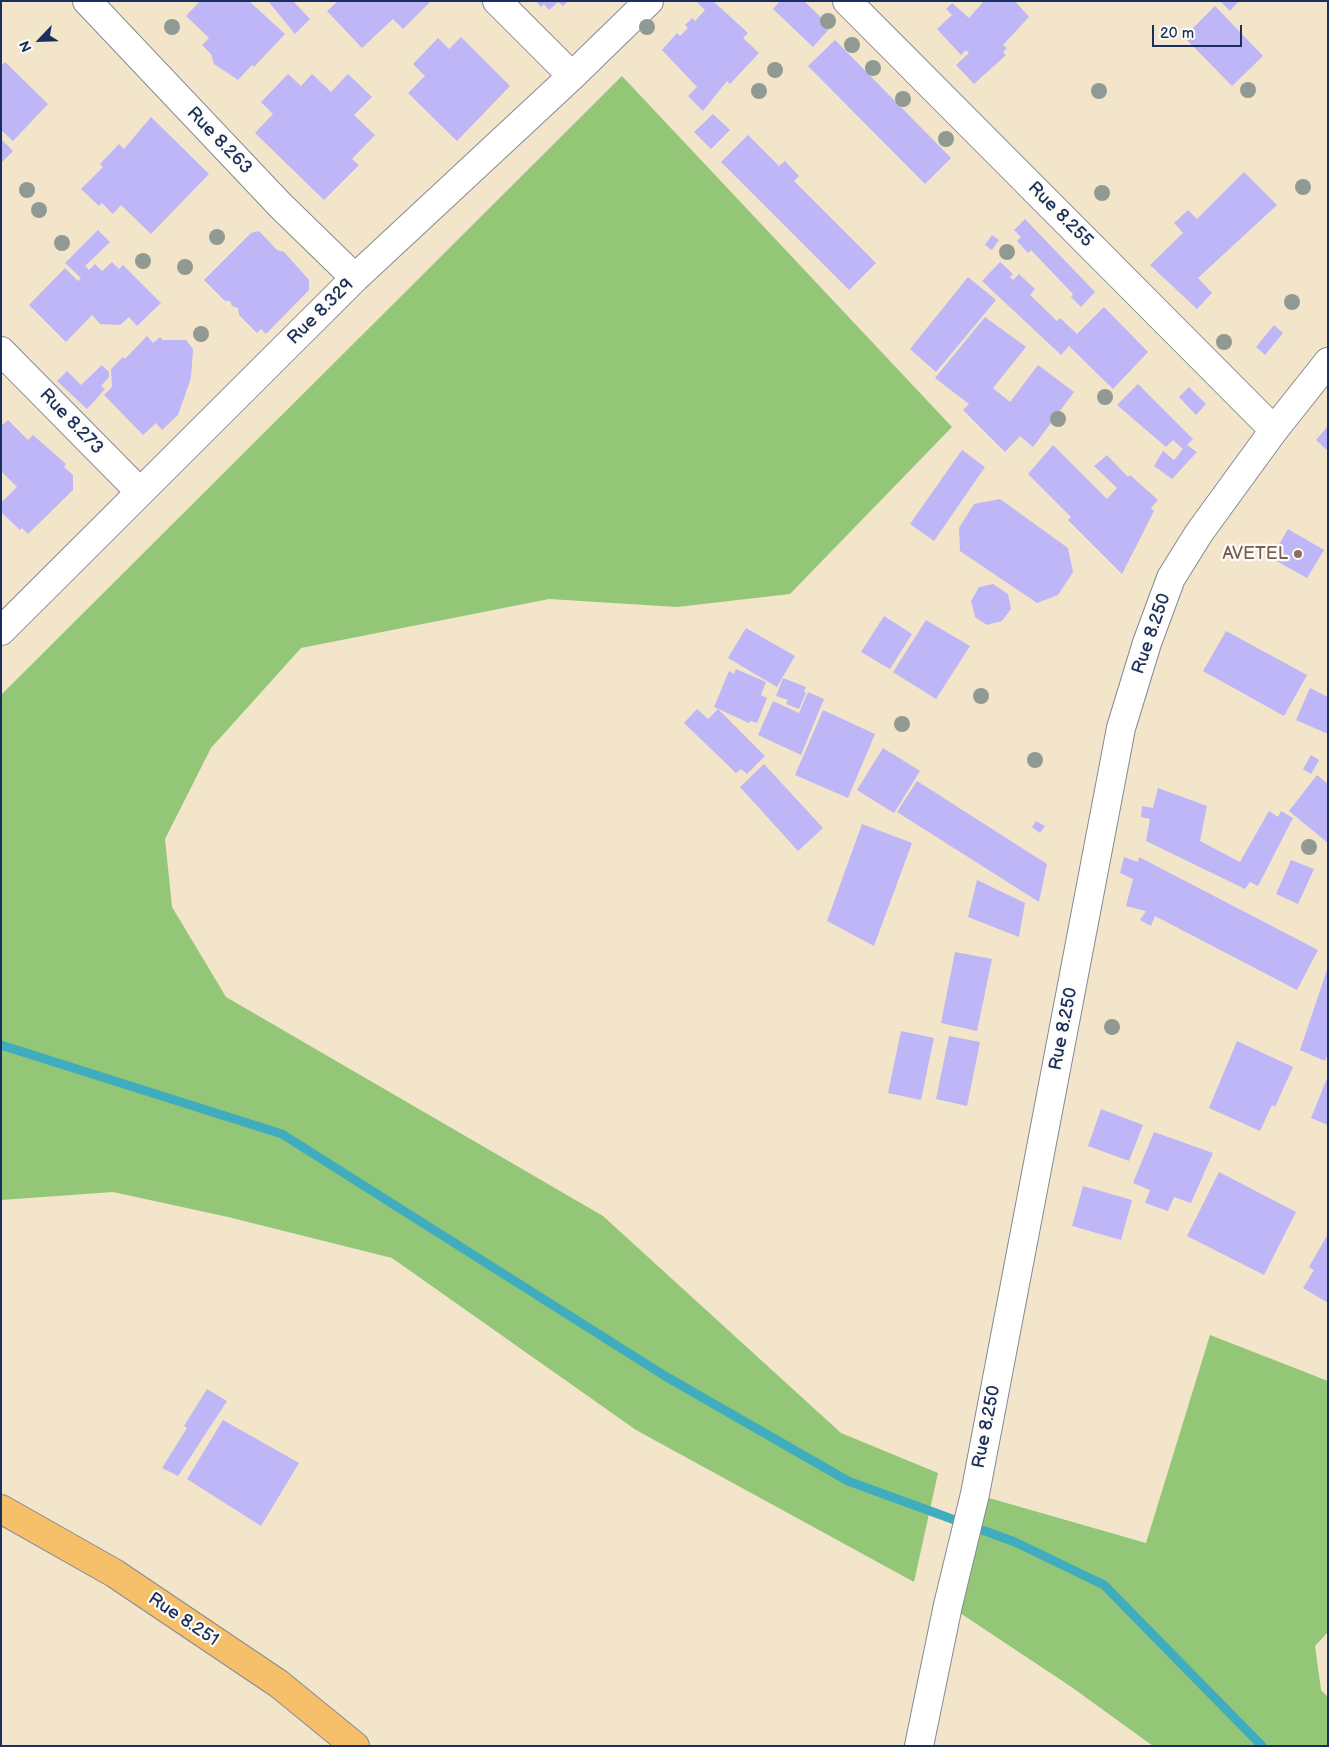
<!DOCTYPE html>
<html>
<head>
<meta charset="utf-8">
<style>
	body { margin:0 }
	#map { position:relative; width:1329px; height:1747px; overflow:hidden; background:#f2e5ca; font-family:"Balsamiq Sans",sans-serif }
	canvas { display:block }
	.frame { position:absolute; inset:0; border:2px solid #1b2f5e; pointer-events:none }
	.north { position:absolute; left:15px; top:15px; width:50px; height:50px; -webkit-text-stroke:4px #fdfcf7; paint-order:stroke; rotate:246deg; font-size:14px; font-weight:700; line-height:20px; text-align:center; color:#1b2f5e }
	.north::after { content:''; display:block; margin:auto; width:18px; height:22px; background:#1b2f5e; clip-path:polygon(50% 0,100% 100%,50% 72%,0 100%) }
	.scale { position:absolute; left:1152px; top:25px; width:90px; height:22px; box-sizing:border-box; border:2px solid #1b2f5e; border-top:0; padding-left:6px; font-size:15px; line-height:18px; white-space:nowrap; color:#1b2f5e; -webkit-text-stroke:4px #fdfcf7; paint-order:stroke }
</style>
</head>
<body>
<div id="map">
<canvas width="1329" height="1747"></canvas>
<div class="frame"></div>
<div class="north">N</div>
<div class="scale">20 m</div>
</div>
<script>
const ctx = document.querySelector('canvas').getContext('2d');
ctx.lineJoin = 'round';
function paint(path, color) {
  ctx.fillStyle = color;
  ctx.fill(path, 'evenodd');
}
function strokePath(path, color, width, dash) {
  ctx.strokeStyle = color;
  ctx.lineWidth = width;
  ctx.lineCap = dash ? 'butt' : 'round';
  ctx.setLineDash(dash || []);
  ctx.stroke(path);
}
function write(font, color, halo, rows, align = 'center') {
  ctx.font = font + ' "Balsamiq Sans",sans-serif';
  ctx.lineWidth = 4.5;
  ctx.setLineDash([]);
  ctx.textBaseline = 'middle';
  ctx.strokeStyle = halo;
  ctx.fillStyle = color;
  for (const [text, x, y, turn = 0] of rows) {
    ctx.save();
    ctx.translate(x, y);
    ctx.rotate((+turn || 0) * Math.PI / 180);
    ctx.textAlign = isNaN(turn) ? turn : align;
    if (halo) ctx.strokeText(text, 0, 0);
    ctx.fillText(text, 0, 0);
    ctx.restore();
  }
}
const green = new Path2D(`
	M 622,76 L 952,427 L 790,594 L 677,607 L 549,599 L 301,648 L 211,748 L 165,839 L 172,907 L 226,997 L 603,1216 L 841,1433 L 938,1473 L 914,1582 L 636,1430 L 392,1258 L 228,1217 L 113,1192 L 1,1200 L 1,695 Z
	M 1210,1335 L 1328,1381 L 1328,1632 L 1315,1646 L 1321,1690 L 1328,1697 L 1328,1746 L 1153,1746 L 1070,1686 L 948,1605 L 975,1494 L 1146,1543 Z`);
const stream = new Path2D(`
	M 1,1045 L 282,1134 L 665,1376 L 848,1481 L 1015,1542 L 1104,1585 L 1262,1746`);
const building = new Path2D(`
	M 200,1 L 249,1 L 285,34 L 254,67 L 252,65 L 238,80 L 214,64 L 211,54 L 202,45 L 209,38 L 186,16 Z
	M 268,1 L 293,1 L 310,19 L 295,34 Z
	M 338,1 L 431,1 L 403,29 L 393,19 L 362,48 L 327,11 Z
	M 536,1 L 568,1 L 563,6 L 558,2 L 549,10 L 544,4 L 541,7 Z
	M 696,1 L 713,1 L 748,33 L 743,38 L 759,53 L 730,84 L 727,81 L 703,111 L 688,96 L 697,87 L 662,50 L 677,33 L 680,36 L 688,28 L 685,25 L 692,18 L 695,21 L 705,10 Z
	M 780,1 L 804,1 L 831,27 L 813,47 L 773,9 Z
	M 984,1 L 1015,1 L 1029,17 L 1003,45 L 1007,48 L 1003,52 L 1006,55 L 974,84 L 956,65 L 969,53 L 966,50 L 961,55 L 937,29 L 952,15 L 946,9 L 952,3 L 969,18 Z
	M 1220,1 L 1239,1 L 1230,11 Z
	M 1215,6 L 1263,56 L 1232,86 L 1184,37 Z
	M 461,37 L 510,86 L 457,141 L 408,93 L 425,76 L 413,64 L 438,38 L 449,49 Z
	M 835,40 L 951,158 L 925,184 L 808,66 Z
	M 5,62 L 48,104 L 13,141 L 1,130 L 1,66 Z
	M 288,74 L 301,86 L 312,74 L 331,92 L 348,74 L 372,97 L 354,115 L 375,135 L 352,159 L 359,165 L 324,200 L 255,133 L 273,114 L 261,102 Z
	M 713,114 L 730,130 L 711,149 L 694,132 Z
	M 151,117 L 209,174 L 151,234 L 121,205 L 113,214 L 102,203 L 99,206 L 81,189 L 103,167 L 100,164 L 119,144 L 124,149 Z
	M 748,135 L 779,166 L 785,161 L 799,176 L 794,181 L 876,263 L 849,290 L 721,162 Z
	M 1,139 L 13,151 L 1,163 Z
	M 1244,172 L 1277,205 L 1198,278 L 1212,293 L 1197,309 L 1150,265 L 1183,233 L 1174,223 L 1188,210 L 1197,219 Z
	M 1025,219 L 1095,292 L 1081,307 L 1071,297 L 1073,294 L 1031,250 L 1028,253 L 1017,241 L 1021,237 L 1014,230 Z
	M 98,230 L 110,242 L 85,266 L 89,270 L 95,264 L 102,271 L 112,262 L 119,269 L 123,265 L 161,303 L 137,326 L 129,317 L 120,325 L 100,324 L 92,315 L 66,342 L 29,305 L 65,268 L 78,281 L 81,278 L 65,263 Z
	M 259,231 L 277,250 L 284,252 L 309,280 L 309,290 L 266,334 L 261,329 L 257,333 L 239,315 L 238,308 L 232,306 L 230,301 L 225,301 L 204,280 L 251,233 Z
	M 992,235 L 999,240 L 992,250 L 985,245 Z
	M 1000,262 L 1013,274 L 1010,277 L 1013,280 L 1019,274 L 1035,289 L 1030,295 L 1057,321 L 1060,318 L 1077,334 L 1104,307 L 1148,352 L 1113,389 L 1069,346 L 1061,355 L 982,281 Z
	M 968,277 L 996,300 L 936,372 L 910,349 Z
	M 985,317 L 1026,347 L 993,388 L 1010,402 L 1038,365 L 1074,392 L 1033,447 L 1020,436 L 1005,452 L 963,410 L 969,404 L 935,378 Z
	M 1274,325 L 1283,333 L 1265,355 L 1256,347 Z
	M 147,336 L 153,343 L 160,337 L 163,340 L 186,340 L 193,349 L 191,378 L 178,415 L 162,430 L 156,423 L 143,435 L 104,395 L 112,387 L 111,369 L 123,357 L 125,359 Z
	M 102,365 L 109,372 L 109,377 L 101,386 L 105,389 L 87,409 L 57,381 L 67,371 L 81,385 Z
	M 1138,384 L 1193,439 L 1187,445 L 1197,452 L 1172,479 L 1154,466 L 1163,451 L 1174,460 L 1183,449 L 1173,440 L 1166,447 L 1117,405 Z
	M 1189,387 L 1206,404 L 1196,415 L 1179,397 Z
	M 8,420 L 28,440 L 33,435 L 66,464 L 64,467 L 73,475 L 73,490 L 28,534 L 22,528 L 20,530 L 1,512 L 1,503 L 17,487 L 1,471 L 1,426 Z
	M 1328,426 L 1328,451 L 1316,440 Z
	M 1053,445 L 1107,499 L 1117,488 L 1094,466 L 1107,455 L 1128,477 L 1130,475 L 1158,500 L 1151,508 L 1154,511 L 1122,574 L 1068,520 L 1071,517 L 1028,474 Z
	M 962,450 L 985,467 L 934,541 L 910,524 Z
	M 1000,499 L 1068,548 L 1073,572 L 1058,595 L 1037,603 L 960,551 L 959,528 L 974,504 Z
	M 1288,529 L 1324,550 L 1307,578 L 1271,558 Z
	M 993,584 L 1008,594 L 1011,609 L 1002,621 L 987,625 L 975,617 L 971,601 L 979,587 Z
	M 884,616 L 912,634 L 890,669 L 861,652 Z
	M 926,620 L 970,646 L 936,699 L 893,672 Z
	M 746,628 L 795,656 L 777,687 L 728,658 Z
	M 1226,631 L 1307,675 L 1284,716 L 1203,671 Z
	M 736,669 L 766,682 L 761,695 L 767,698 L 757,723 L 751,721 L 749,723 L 714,707 L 729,671 L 734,674 Z
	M 783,678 L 806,687 L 804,692 L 806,693 L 799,709 L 786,704 L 788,700 L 776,696 Z
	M 1310,688 L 1328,697 L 1328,734 L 1296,720 Z
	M 808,692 L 824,699 L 801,755 L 758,735 L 773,701 L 799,713 Z
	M 697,709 L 708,719 L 718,709 L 765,756 L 747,774 L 741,769 L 736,773 L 684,723 Z
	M 823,710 L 875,734 L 848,798 L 795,775 Z
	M 883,748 L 920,771 L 894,813 L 857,790 Z
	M 1311,755 L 1319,760 L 1311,774 L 1303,769 Z
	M 764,764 L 823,828 L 798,851 L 740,787 Z
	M 1317,775 L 1328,784 L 1328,843 L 1289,811 Z
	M 917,781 L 1047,864 L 1039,902 L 897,812 Z
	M 1158,788 L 1207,806 L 1200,841 L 1240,862 L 1269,811 L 1278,817 L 1281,811 L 1293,818 L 1258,886 L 1250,882 L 1245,889 L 1146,841 L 1150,819 L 1141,817 L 1142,806 L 1153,808 Z
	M 1036,821 L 1045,826 L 1040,833 L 1032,827 Z
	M 862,824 L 912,843 L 874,946 L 827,921 Z
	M 1124,857 L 1138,862 L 1139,857 L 1318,950 L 1297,990 L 1155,916 L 1151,926 L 1140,920 L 1146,911 L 1126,906 L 1133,879 L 1120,873 Z
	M 1291,860 L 1314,869 L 1298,904 L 1276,894 Z
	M 977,880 L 1025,903 L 1019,937 L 968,917 Z
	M 955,952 L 992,959 L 977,1031 L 941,1023 Z
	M 1328,967 L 1328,1054 L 1325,1061 L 1300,1050 Z
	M 901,1031 L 934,1038 L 921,1100 L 888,1093 Z
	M 949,1036 L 980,1042 L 967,1106 L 936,1099 Z
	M 1237,1041 L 1293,1067 L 1275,1107 L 1272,1105 L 1260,1131 L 1209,1108 Z
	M 1328,1076 L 1328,1125 L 1311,1118 Z
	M 1101,1109 L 1143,1125 L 1129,1161 L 1088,1146 Z
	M 1154,1132 L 1213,1153 L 1191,1203 L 1174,1197 L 1168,1211 L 1145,1203 L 1150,1190 L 1133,1183 Z
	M 1219,1172 L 1296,1212 L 1264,1275 L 1187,1236 Z
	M 1083,1186 L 1132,1200 L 1121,1240 L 1072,1226 Z
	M 1328,1234 L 1328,1303 L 1303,1288 L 1314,1270 L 1309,1267 Z
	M 207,1389 L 227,1401 L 178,1476 L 162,1468 L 187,1428 L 184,1426 Z
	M 223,1420 L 299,1463 L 261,1526 L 187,1479 Z`);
const minor = new Path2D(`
	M 87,1 L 280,205 L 355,278
	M 497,1 L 572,76
	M 847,1 L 1274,430
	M 1,351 L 140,492
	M 1,631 L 355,278 L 572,76 L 649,1`);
const tertiary = new Path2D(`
	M 919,1746 L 948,1605 L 975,1494 L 1121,728 L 1147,643 L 1171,578 L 1199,533 L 1274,430 L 1328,362`);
const trunk = new Path2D(`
	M 1,1509 L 114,1573 L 279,1684 L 355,1746`);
const trees = [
	[828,21],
	[172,27],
	[647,27],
	[852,45],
	[873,68],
	[775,70],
	[1248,90],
	[759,91],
	[1099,91],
	[903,99],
	[946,139],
	[1303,187],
	[27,190],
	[1102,193],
	[39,210],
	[217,237],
	[62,243],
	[1007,252],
	[143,261],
	[185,267],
	[1292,302],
	[201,334],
	[1224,342],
	[1105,397],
	[1058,419],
	[981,696],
	[902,724],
	[1035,760],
	[1309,847],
	[1112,1027]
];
const markers = [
	[1298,554,5,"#8d6e63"]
];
const streetNames = [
	["Rue 8.263",219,141,46],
	["Rue 8.255",1060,215,45],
	["Rue 8.329",321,312,-45],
	["Rue 8.273",71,422,46],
	["Rue 8.250",1152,634,-71],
	["Rue 8.250",1064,1029,-79],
	["Rue 8.250",987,1427,-79],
	["Rue 8.251",183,1620,34]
];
const educationNames = [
	["AVETEL",1288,554]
];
paint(green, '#93c677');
strokePath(stream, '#40adbe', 9);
paint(building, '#beb6f6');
strokePath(minor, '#868a94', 30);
strokePath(tertiary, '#868a94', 30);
strokePath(trunk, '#868a94', 30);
strokePath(minor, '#fff', 28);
strokePath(tertiary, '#fff', 28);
strokePath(trunk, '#f6c06b', 28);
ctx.fillStyle = '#909a93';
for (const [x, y] of trees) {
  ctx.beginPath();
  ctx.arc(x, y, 8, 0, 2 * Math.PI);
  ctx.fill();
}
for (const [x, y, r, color] of markers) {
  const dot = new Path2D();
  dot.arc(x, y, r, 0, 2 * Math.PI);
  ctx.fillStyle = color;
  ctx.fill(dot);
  strokePath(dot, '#fdfcf7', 2);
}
write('18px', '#1b2f5e', '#fdfcf7', streetNames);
write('18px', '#785e54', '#fdfcf7', educationNames, 'right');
</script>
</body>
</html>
